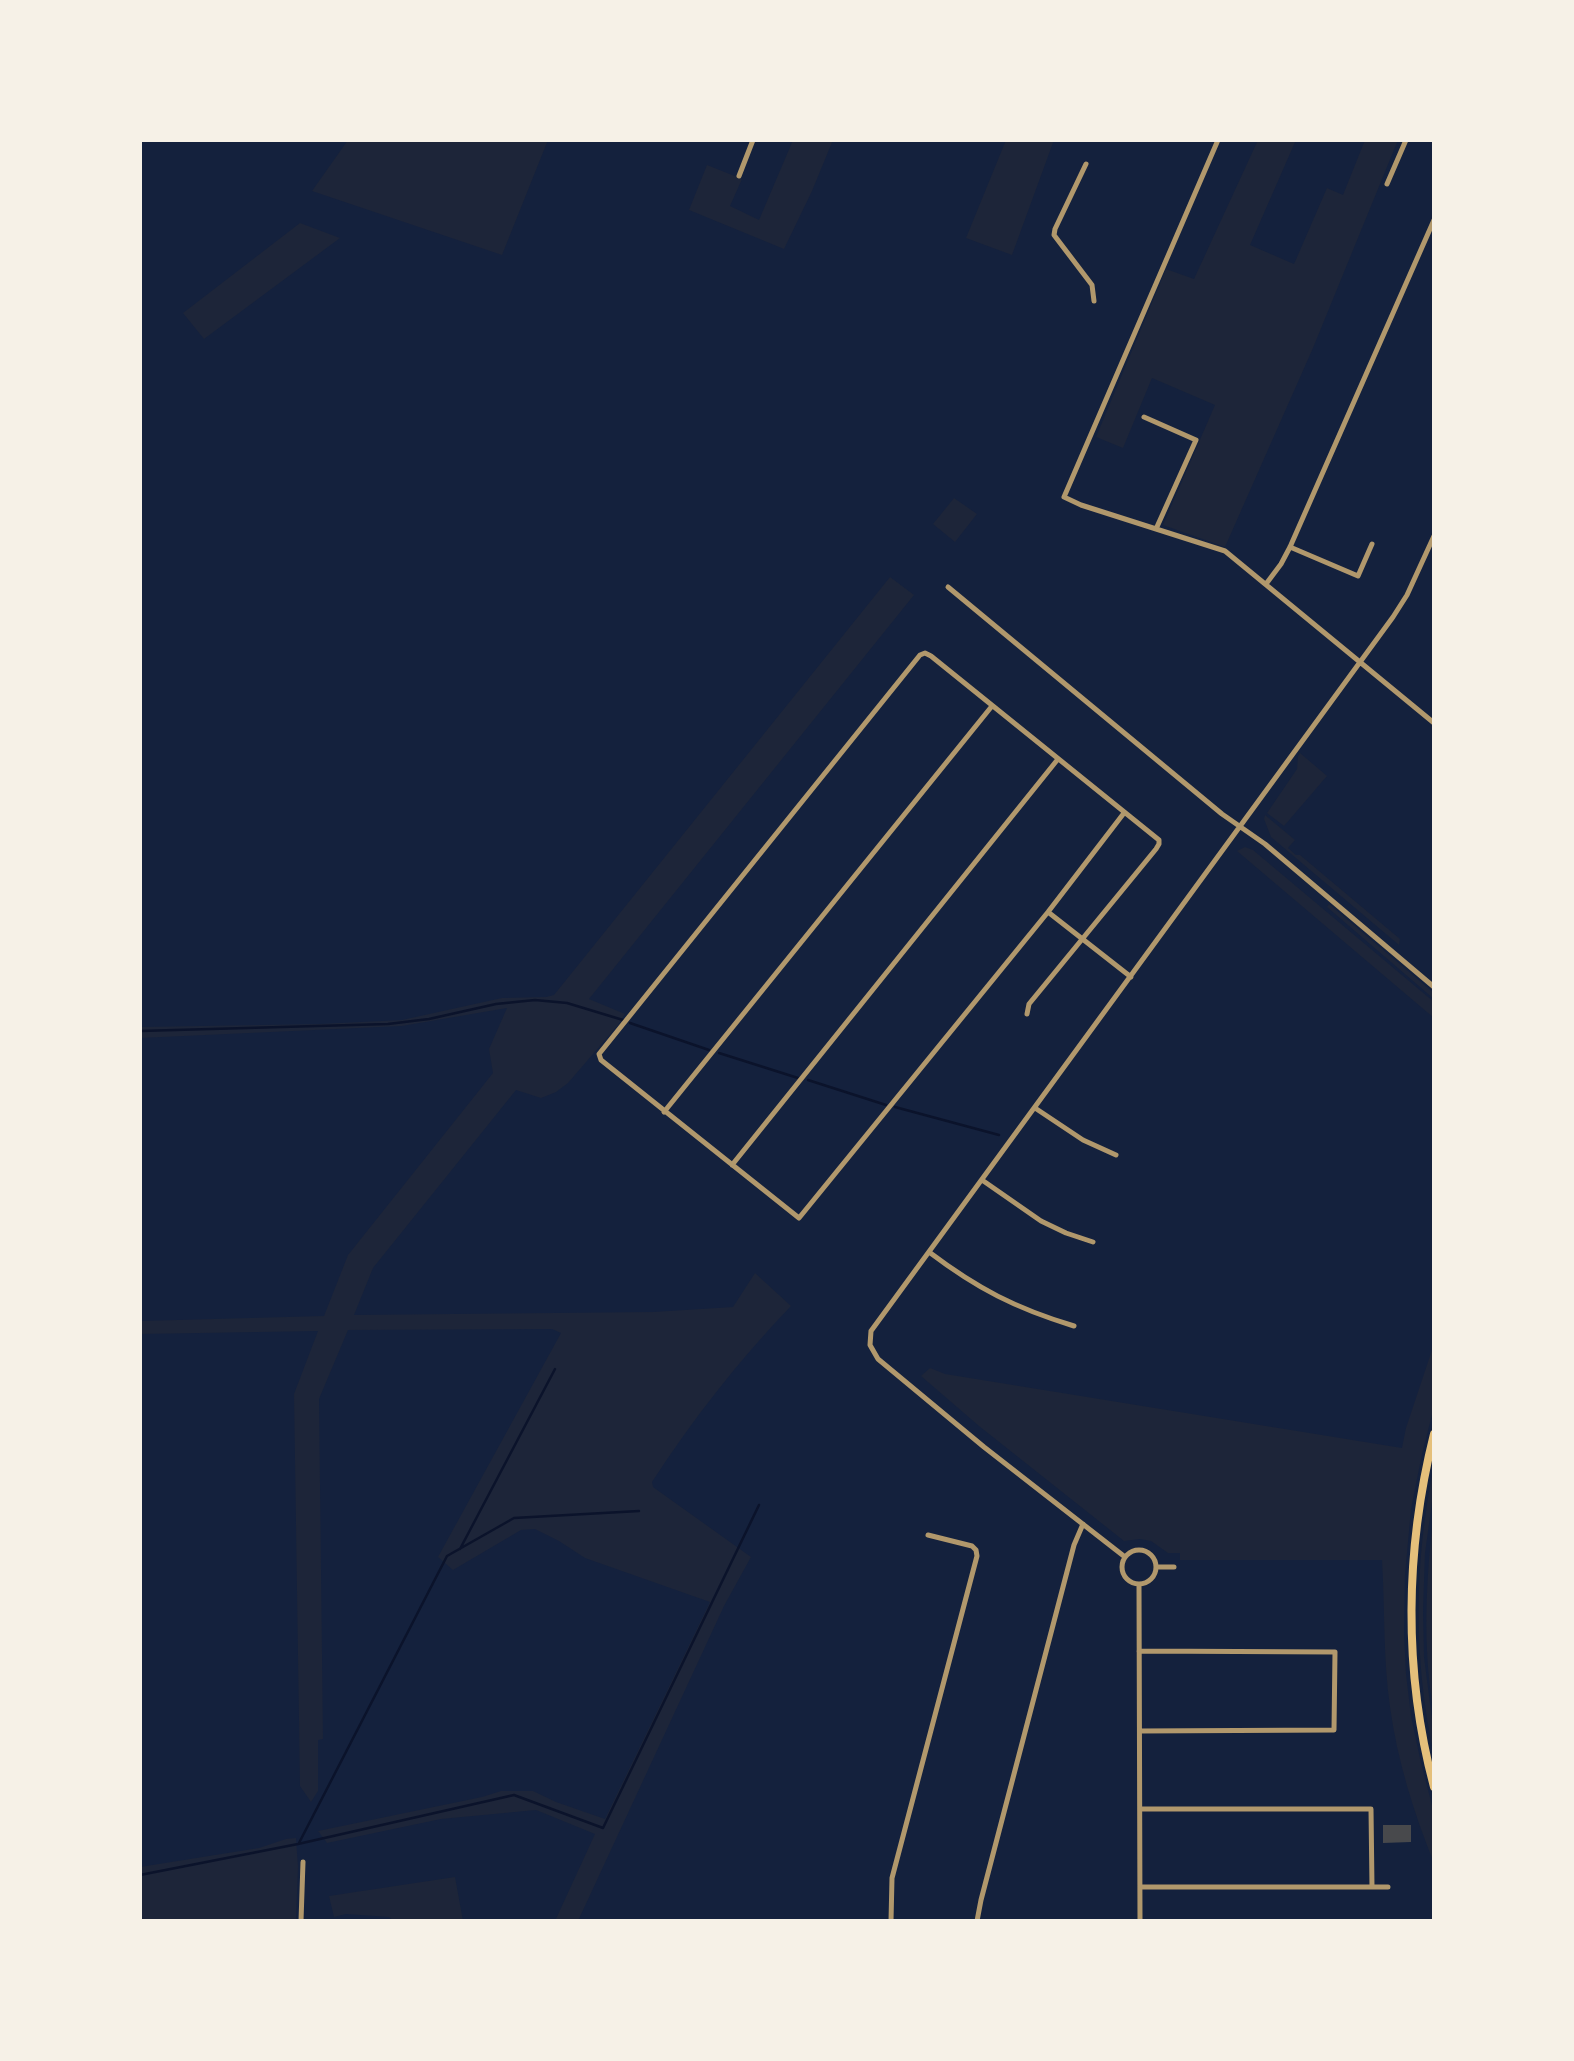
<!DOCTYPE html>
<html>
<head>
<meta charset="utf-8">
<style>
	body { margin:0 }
	#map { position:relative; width:1574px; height:2061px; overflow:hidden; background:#14213d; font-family:"Roboto Condensed",sans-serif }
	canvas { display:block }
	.frame { position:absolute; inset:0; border:142px solid #f6f1e7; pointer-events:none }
</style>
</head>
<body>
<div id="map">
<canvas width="1574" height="2061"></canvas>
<div class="frame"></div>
</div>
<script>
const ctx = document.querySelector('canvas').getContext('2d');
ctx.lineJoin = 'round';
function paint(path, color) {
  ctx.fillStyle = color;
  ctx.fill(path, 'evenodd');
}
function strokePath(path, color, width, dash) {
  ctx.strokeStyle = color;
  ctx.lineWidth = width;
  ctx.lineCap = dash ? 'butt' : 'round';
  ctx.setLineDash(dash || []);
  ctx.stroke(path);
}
const green = new Path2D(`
	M 348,140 L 548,140 L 502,255 L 312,191 Z
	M 793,140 L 833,140 L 812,191 L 784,249 L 689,210 L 707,165 L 742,179 L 730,206 L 759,220 Z
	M 1006,140 L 1054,140 L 1012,255 L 966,238 Z
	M 1258,140 L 1296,140 L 1250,245 L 1294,264 L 1327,188 L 1343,195 L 1365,140 L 1398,140 L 1313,348 L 1225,547 L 1163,525 L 1215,405 L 1152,378 L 1123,448 L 1096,437 L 1166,269 L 1194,279 Z
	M 300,223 L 340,238 L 204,339 L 183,313 Z
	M 954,498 L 977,514 L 955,542 L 933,524 Z
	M 890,577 L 914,595 L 589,999 L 625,1014 L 618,1025 L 568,1083 L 556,1092 L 541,1098 L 516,1090 L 373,1268 L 354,1315 L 653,1312 L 733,1307 L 755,1273 L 791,1306 C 739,1360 693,1419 652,1482 L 653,1487 L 751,1557 L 724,1606 L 578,1921 L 555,1921 L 595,1834 L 536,1810 L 441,1819 L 327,1843 L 318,1831 L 482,1797 L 501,1791 L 533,1791 L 556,1802 L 605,1819 L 710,1602 L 585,1558 L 559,1541 L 535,1529 L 521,1530 L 453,1570 L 438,1557 L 561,1333 L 552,1329 L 348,1330 L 319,1399 L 323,1739 L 318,1740 L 318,1791 L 311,1802 L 300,1786 L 294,1394 L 318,1331 L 140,1334 L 140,1321 L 324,1316 L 348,1255 L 493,1073 L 489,1049 L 507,1008 L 402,1026 L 140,1038 L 140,1027 L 319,1024 L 402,1020 L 502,998 L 546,997 L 554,995 Z
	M 1300,753 L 1327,776 L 1284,826 L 1267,813 L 1297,769 L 1298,756 Z
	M 1265,815 L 1295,840 L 1288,848 L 1296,855 L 1300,855 L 1400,939 L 1399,945 L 1271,837 L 1264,819 Z
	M 1245,847 L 1253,850 L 1434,1002 L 1434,1018 L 1237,851 Z
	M 1329,904 L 1434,993 L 1434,999 L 1327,907 Z
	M 1434,1344 L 1434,1407 L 1422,1454 L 1411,1509 L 1405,1575 L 1404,1633 L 1406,1674 L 1411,1716 L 1421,1763 L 1434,1813 L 1434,1863 C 1414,1814 1397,1759 1390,1707 C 1383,1658 1385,1609 1382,1560 L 1180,1560 L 1180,1553 L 1168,1553 L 1151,1541 L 1140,1539 L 1124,1541 L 979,1426 L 921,1376 L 930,1368 L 945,1374 L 1402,1448 L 1406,1428 Z
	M 1434,1466 L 1434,1488 L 1425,1553 L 1423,1611 L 1424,1657 L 1434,1734 L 1434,1755 C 1413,1659 1414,1561 1434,1466 Z
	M 1434,1510 L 1434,1714 C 1422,1647 1426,1578 1434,1510 Z
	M 296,1838 L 298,1867 L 296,1921 L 140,1921 L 140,1867 L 259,1848 L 286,1839 Z
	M 455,1877 L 463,1921 L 394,1921 L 389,1917 L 346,1914 L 334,1917 L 329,1896 Z`);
const stream = new Path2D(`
	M 630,1023 L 709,1050
	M 140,1031 L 388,1024 L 429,1019 L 496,1004 L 535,1000 L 567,1003 L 623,1020
	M 719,1053 L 798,1078
	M 808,1080 L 886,1105
	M 895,1107 L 999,1135
	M 460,1549 L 555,1369
	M 299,1843 L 447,1556 L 514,1518 L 639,1511
	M 140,1875 L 298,1844 L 514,1795 L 603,1828 L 759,1505`);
const building = new Path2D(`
	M 1383,1825 L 1411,1825 L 1411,1842 L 1383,1843 Z`);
const minor = new Path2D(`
	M 1218,140 L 1064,497 L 1081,505 L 1225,551 L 1434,723
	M 1086,164 L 1055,229 L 1054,235 L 1092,285 L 1094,301
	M 739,176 L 753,140
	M 1387,184 L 1406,140
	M 1144,417 L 1196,440 L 1156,529
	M 1290,547 L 1358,576 L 1372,544
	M 1266,584 L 1281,564 L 1290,547 L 1434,220
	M 948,587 L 1222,814 L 1265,844 L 1434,987
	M 1048,912 L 1131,977
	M 1027,1014 L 1029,1004 L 1156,849 L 1159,844 L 1159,840 L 931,656 L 925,653 L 920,655 L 599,1054 L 601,1060 L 799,1218 L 1048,912 L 1124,813
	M 1035,1108 L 1083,1140 L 1116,1155
	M 664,1112 L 992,706
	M 732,1165 L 1058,759
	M 982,1180 L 1041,1221 L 1066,1233 L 1093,1242
	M 929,1252 C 978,1289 1015,1308 1074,1326
	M1122 1567a17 17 0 1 1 34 0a17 17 0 1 1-34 0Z
	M 1125,1557 L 984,1447 L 878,1359 L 870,1345 L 871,1331 L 1393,617 L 1407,595 L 1434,536
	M 1156,1567 L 1174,1567
	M 1139,1584 L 1140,1921
	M 1139,1651 L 1335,1652 L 1334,1730 L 1140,1731
	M 1140,1809 L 1371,1809 L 1372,1887
	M 1140,1887 L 1388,1887
	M 301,1921 L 303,1862
	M 891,1921 L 892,1878 L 977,1556 L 976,1550 L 972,1546 L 928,1535
	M 977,1921 L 981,1900 L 1074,1545 L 1083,1524`);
const secondary = new Path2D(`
	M 1434,1434 C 1405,1550 1403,1671 1434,1787`);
paint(green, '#1d2539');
strokePath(stream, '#0b132b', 2.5);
paint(building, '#48494c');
strokePath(minor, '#b1986c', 5);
strokePath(secondary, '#e5c07b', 8);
</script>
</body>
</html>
